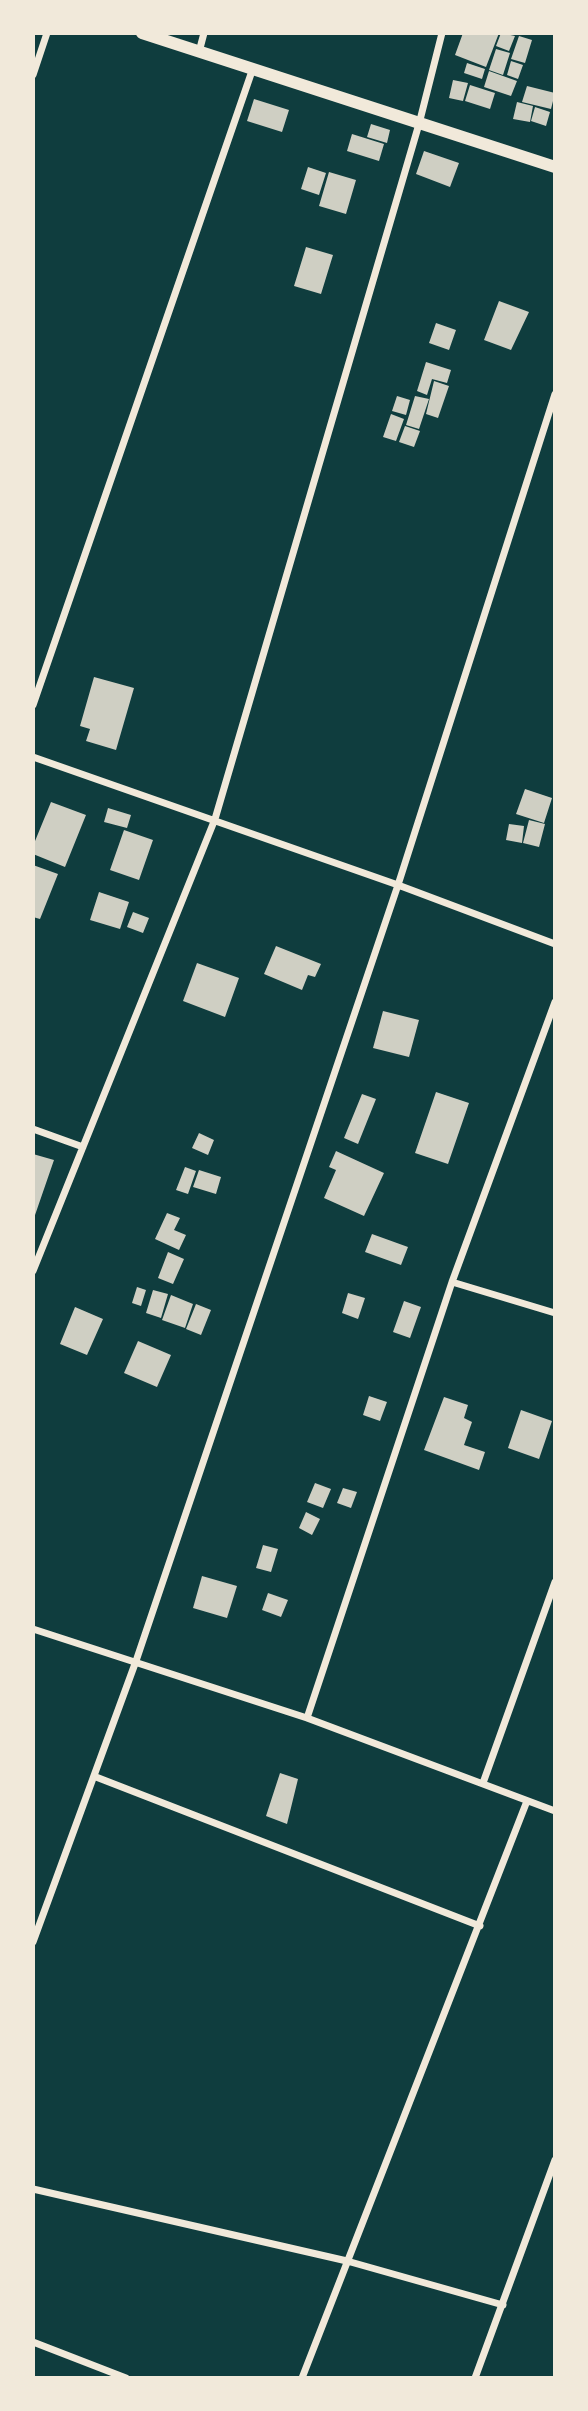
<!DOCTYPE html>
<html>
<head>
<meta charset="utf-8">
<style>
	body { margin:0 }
	#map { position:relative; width:588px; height:2411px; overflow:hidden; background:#0f3d3e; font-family:Mulish,sans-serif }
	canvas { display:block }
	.frame { position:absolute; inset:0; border:35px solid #f1e9da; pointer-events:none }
</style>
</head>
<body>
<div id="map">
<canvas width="588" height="2411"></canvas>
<div class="frame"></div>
</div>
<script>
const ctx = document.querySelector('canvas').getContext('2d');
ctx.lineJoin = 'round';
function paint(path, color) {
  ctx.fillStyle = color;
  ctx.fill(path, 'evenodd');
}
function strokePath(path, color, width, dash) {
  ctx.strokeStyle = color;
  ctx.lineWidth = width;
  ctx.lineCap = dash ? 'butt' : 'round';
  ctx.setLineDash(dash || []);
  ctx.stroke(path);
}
const building = new Path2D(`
	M 463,33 L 499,33 L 486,67 L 455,55 Z
	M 501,33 L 515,36 L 509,51 L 496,46 Z
	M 519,36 L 532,40 L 525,63 L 511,59 Z
	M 496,49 L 510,53 L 503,75 L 489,70 Z
	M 511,61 L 523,65 L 518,79 L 507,75 Z
	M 467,63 L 485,69 L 482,79 L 464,73 Z
	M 489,71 L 517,81 L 511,96 L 484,87 Z
	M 453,80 L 468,83 L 463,101 L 449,98 Z
	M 470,85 L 495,93 L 490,109 L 465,101 Z
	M 527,86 L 555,93 L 551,109 L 522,102 Z
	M 254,99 L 289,110 L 282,132 L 247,121 Z
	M 517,102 L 533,106 L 530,122 L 513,119 Z
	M 535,107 L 550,112 L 546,126 L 531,121 Z
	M 371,124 L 390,130 L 387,143 L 367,137 Z
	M 352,134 L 384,144 L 379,161 L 347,151 Z
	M 424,151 L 459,163 L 450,187 L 416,174 Z
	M 308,167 L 326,173 L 319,195 L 301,189 Z
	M 329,172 L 356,180 L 346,214 L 319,206 Z
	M 306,247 L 333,255 L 321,294 L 294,286 Z
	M 499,301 L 529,312 L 511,350 L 484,340 Z
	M 436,323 L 456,330 L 449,350 L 429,343 Z
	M 426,362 L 451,370 L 447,383 L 432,379 L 427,395 L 417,391 Z
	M 434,381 L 449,386 L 438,418 L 426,414 Z
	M 397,396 L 410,400 L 406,415 L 392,411 Z
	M 415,396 L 429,399 L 419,429 L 406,425 Z
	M 391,414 L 404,419 L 396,441 L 383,437 Z
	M 405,426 L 420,431 L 414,447 L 399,442 Z
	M 94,677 L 134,688 L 116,750 L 86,741 L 90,729 L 80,726 Z
	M 525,789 L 552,798 L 544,823 L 516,814 Z
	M 51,802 L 86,815 L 65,867 L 33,854 L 33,846 Z
	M 108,808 L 131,815 L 127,828 L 104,822 Z
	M 529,820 L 545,824 L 539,847 L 523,843 Z
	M 509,824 L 524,826 L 522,843 L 506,840 Z
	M 124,830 L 153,840 L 139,880 L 110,870 Z
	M 33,865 L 58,874 L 40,919 L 33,917 Z
	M 99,892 L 129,902 L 120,929 L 90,920 Z
	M 133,912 L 149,918 L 143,933 L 127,927 Z
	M 276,946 L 321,964 L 315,977 L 308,975 L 302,990 L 264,974 Z
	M 197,963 L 239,978 L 225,1017 L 183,1001 Z
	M 383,1011 L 419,1020 L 409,1057 L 373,1048 Z
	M 436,1092 L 469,1103 L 448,1164 L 415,1153 Z
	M 362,1094 L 376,1099 L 358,1144 L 344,1138 Z
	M 199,1133 L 214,1140 L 208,1155 L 192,1148 Z
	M 336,1151 L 384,1173 L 364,1216 L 324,1198 L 336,1170 L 329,1167 Z
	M 33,1154 L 54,1160 L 34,1218 L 33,1218 Z
	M 185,1167 L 196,1171 L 188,1194 L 176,1190 Z
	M 199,1170 L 221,1177 L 216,1194 L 193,1187 Z
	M 167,1213 L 180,1218 L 174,1230 L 186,1235 L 179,1250 L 155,1239 Z
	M 372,1234 L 408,1247 L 401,1265 L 365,1252 Z
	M 168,1252 L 184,1259 L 173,1284 L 158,1278 Z
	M 137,1287 L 146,1290 L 141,1306 L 132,1303 Z
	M 153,1290 L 168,1294 L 161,1318 L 146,1313 Z
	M 348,1293 L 365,1298 L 358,1319 L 342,1313 Z
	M 171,1295 L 193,1304 L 185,1328 L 162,1320 Z
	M 404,1301 L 421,1307 L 410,1338 L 393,1332 Z
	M 196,1304 L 211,1310 L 201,1335 L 186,1329 Z
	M 75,1307 L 103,1319 L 87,1355 L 60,1344 Z
	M 138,1341 L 171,1355 L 157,1387 L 124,1373 Z
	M 369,1396 L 387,1402 L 380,1421 L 363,1415 Z
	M 444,1397 L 468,1405 L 464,1418 L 472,1422 L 464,1445 L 485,1452 L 479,1470 L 424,1450 Z
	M 521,1410 L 552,1421 L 539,1459 L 508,1448 Z
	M 315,1483 L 331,1489 L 323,1508 L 307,1502 Z
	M 343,1488 L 357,1492 L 351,1508 L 337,1503 Z
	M 306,1512 L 320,1519 L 312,1535 L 299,1528 Z
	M 263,1545 L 278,1549 L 271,1572 L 256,1568 Z
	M 202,1576 L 237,1586 L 227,1618 L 193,1608 Z
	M 268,1593 L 288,1600 L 281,1617 L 262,1610 Z
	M 280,1773 L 298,1779 L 287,1824 L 266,1816 Z`);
const minor = new Path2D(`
	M 199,52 L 204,33
	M 33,75 L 47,33
	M 33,705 L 252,71
	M 33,757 L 398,885 L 555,944
	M 33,1129 L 83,1147
	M 33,1271 L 215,819 L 419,124 L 442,33
	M 452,1282 L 555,1313
	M 33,1629 L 307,1718 L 555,1811
	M 307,1718 L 452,1282 L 555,1002
	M 96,1777 L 480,1926
	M 483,1783 L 555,1582
	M 33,1942 L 136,1661 L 398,885 L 555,394
	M 33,2189 L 347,2261 L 503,2305
	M 33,2342 L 126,2378
	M 302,2378 L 527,1801
	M 475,2378 L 555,2160`);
const tertiary = new Path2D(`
	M 142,33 L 555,167`);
paint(building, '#cfcfc3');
strokePath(minor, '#f1e9da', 7);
strokePath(tertiary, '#f1e9da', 12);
</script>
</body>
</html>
